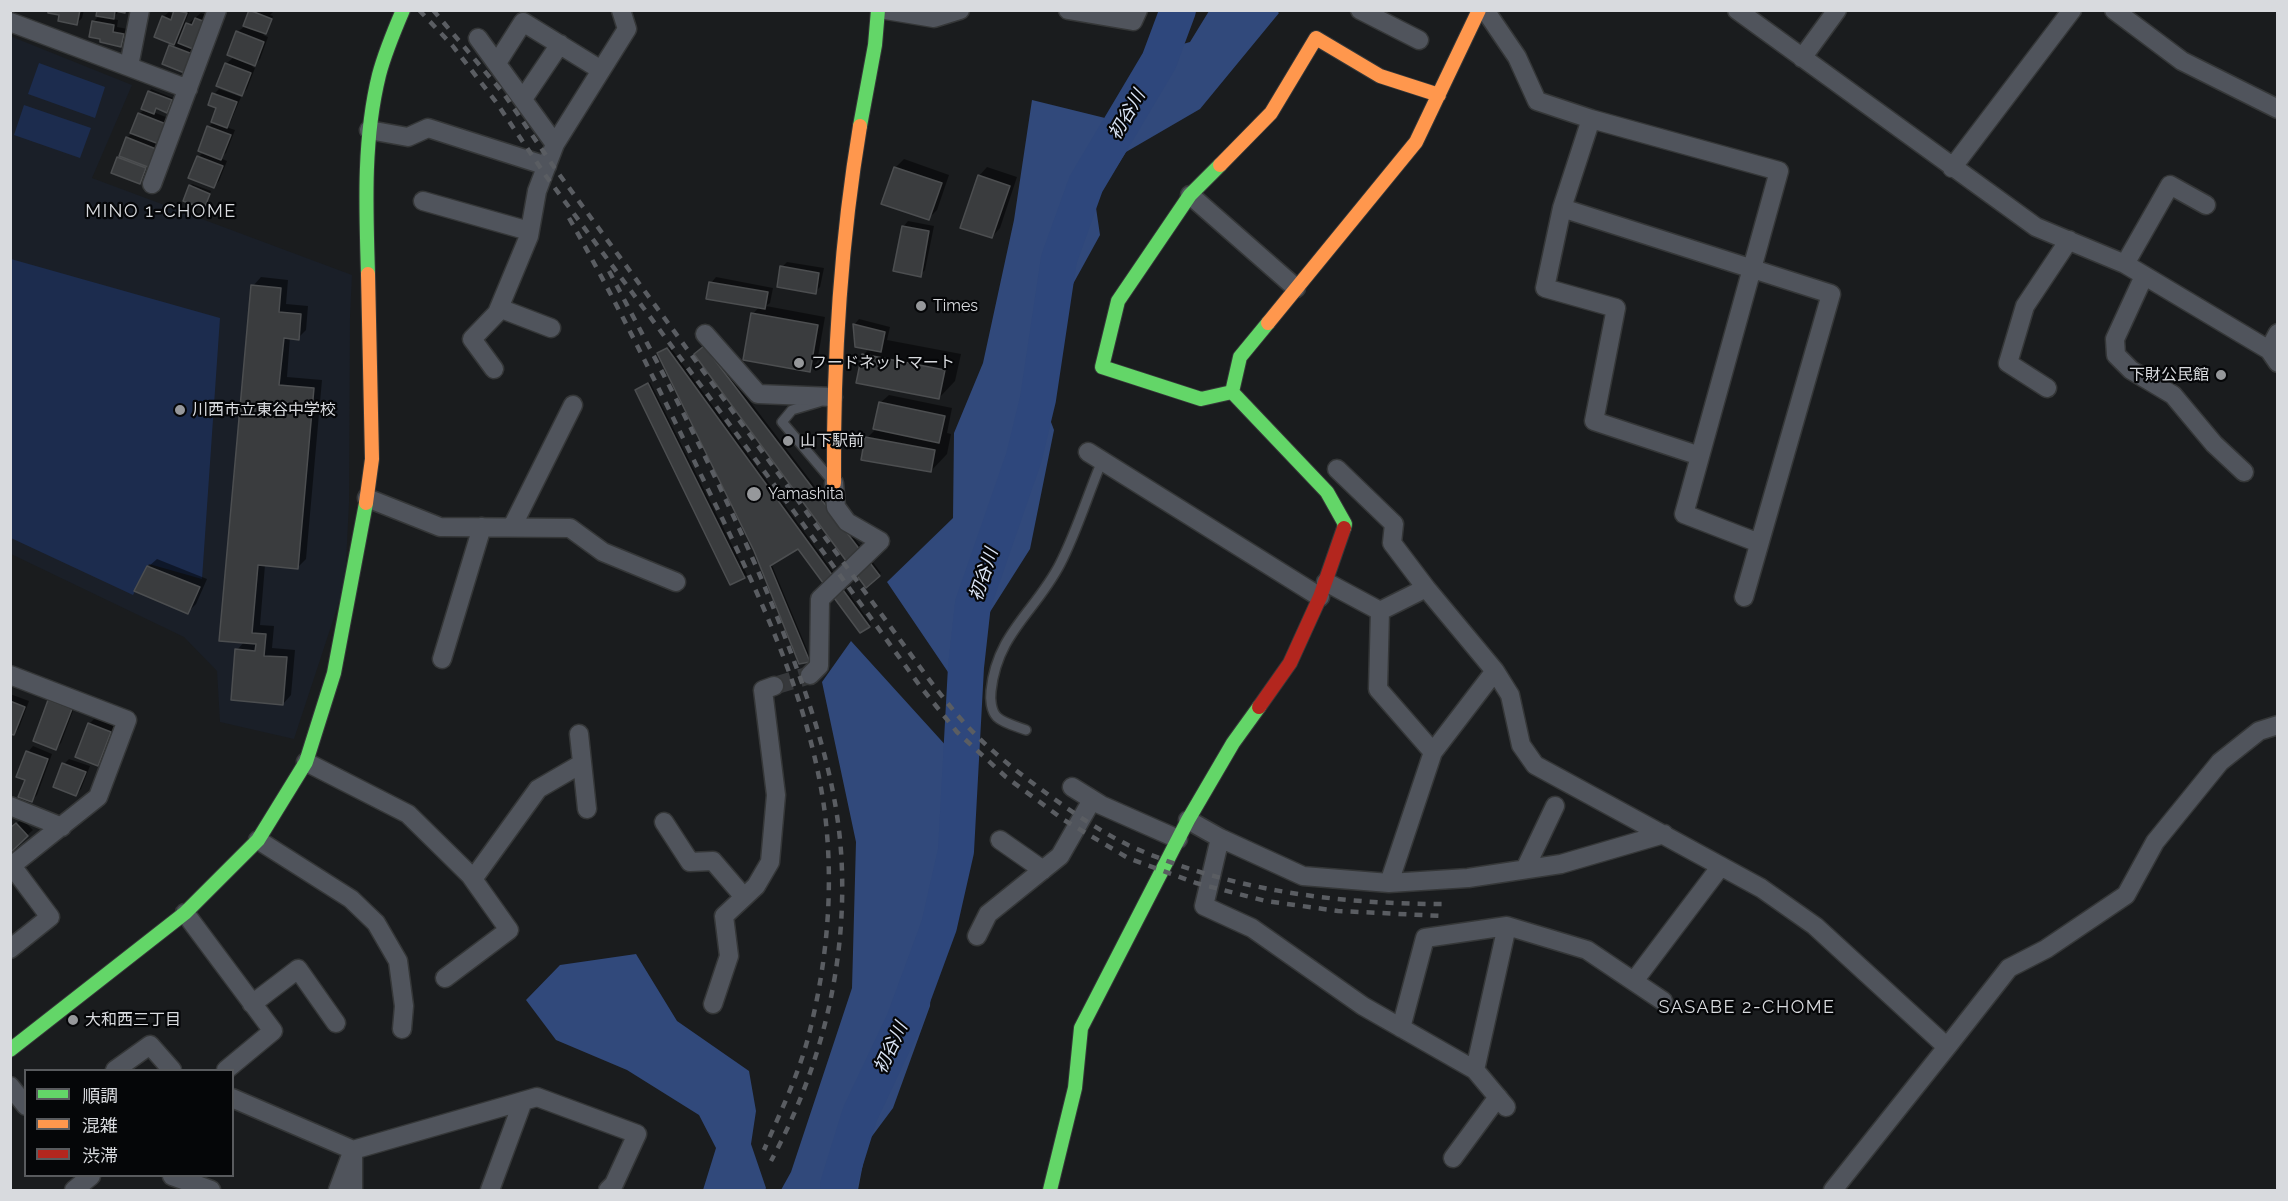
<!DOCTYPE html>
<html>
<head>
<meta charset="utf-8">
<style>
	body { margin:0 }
	#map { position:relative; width:2288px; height:1201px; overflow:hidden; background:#1a1c1e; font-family:Raleway,"Noto Sans JP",sans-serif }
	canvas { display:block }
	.frame { position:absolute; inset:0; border:12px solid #d8dade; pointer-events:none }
	.legend { position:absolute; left:24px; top:1069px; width:210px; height:108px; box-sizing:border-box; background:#050608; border:2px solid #595b5e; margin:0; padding:8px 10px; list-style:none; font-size:18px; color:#d8dade }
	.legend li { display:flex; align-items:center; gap:12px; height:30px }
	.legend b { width:30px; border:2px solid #595b5e }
</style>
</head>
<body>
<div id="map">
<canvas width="2288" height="1201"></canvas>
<div class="frame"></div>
<ul class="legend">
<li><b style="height:8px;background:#63d668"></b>順調</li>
<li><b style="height:8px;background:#ff974d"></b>混雑</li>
<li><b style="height:8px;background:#b3261e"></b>渋滞</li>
</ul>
</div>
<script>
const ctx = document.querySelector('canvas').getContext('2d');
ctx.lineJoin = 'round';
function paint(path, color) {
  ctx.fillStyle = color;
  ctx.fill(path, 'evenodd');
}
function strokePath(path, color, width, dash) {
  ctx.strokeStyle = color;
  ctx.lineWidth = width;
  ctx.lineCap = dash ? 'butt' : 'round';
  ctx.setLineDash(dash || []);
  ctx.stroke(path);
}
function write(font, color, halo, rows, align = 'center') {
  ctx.font = font + ' Raleway,"Noto Sans JP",sans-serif';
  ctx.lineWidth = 4.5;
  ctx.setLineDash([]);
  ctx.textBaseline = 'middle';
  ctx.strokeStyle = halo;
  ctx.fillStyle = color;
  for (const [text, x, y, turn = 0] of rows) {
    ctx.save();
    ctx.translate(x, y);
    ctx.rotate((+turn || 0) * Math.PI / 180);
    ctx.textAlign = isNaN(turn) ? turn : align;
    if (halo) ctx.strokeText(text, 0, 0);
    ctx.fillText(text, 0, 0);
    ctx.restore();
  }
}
const built = new Path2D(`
	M 10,36 L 132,85 L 92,178 L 352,275 L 350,317 L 349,503 L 345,584 L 294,739 L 220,722 L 217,671 L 184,637 L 11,554 Z`);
const green = new Path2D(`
	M 39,63 L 105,87 L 95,118 L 28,94 Z
	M 24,105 L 91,128 L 80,158 L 14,135 Z
	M 11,259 L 220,318 L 202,579 L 149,564 L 133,595 L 11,538 Z`);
const forest = new Path2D(`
	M 1209,11 L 1276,10 L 1279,13 L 1200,109 L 1126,152 L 1095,201 L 1100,235 L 1029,364 L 1054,430 L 1030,549 L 950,675 L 887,582 L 953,518 L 954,433 L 983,363 L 1014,220 L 1032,100 L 1105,118 L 1151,53 L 1190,42 Z
	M 851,641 L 949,749 L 938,862 L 930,1006 L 893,1108 L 867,1143 L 858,1190 L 781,1190 L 791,1172 L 852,988 L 856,842 L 822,682 Z
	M 636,954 L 677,1021 L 749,1071 L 756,1111 L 751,1144 L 766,1188 L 765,1190 L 703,1190 L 716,1148 L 699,1115 L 627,1070 L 556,1040 L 526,1000 L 560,965 Z`);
const shadow = new Path2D(`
	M 50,10 L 84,10 L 82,18 L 77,23 L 60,14 Z
	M 99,10 L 125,10 L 119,11 L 112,19 L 118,20 L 117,27 L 128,29 L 126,40 L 121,45 L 94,21 L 100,15 Z
	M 176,10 L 190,10 L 183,28 L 201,13 L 213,18 L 187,73 L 170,46 L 173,43 L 163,17 L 169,12 L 173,14 Z
	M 251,11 L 274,11 L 270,15 L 273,16 L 267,30 L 263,35 L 268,37 L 260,59 L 252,67 L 255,68 L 247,89 L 242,94 L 226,64 L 234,57 L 237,32 L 244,27 Z
	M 151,89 L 173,98 L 167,111 L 157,107 L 153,112 L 171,119 L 145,177 L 139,182 L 118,158 L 127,138 L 132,133 L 139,114 L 145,109 L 143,108 Z
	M 219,89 L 241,97 L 231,121 L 226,127 L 235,130 L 226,153 L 220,158 L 227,161 L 219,181 L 214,186 L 198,157 L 204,152 L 208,127 L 214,122 L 218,107 L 214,94 Z
	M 904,159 L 949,175 L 937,210 L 929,218 L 895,168 Z
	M 987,167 L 1017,177 L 1000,228 L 992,237 L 979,176 Z
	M 192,184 L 211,191 L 204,207 L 190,186 Z
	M 908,221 L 934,226 L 925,270 L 920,275 L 903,227 Z
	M 787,262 L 824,268 L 820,287 L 815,292 L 782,267 Z
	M 261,277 L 288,280 L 286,304 L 308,306 L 306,330 L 298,338 L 290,337 L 287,377 L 322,380 L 306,559 L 297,568 L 265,565 L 260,625 L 274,626 L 272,648 L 295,650 L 291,695 L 283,704 L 237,650 L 245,641 L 253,286 Z
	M 716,277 L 773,288 L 770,303 L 766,306 L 825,317 L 817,362 L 809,370 L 753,314 L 759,307 L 711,283 Z
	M 859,319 L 890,327 L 887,340 L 961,354 L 955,381 L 939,398 L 863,355 L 870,348 L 854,325 Z
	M 707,345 L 881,573 L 879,575 L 696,355 Z
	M 670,347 L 871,624 L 860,631 L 799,547 L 771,563 L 811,659 L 809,661 L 661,352 Z
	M 650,382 L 747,575 L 744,577 L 636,390 Z
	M 889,395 L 952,408 L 947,433 L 951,434 L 947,454 L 931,471 L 867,438 L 875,430 L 880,403 Z
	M 157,559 L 207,579 L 196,604 L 188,612 L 148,567 Z
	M 10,694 L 29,701 L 19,728 L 14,734 L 10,732 Z
	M 55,695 L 76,703 L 61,743 L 56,748 L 50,701 Z
	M 94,719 L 115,726 L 102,759 L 97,764 L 89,724 Z
	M 33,746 L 52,754 L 37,795 L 31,801 L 27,779 L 18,776 L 28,752 Z
	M 69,759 L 90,766 L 81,789 L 76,794 L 64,764 Z
	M 22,819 L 33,830 L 10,851 L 10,829 Z`);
const river = new Path2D(`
	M 839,1190 L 838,1185 L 860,1114 L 904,1021 L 939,926 L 956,851 L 966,667 L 973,604 L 1024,457 L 1038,399 L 1059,259 L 1086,184 L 1159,61 L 1178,10`);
const building = new Path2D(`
	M 48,10 L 80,10 L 77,25 L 58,21 L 59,15 L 48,13 Z
	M 97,10 L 125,10 L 125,13 L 115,11 L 114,19 L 96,16 Z
	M 174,10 L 187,13 L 174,45 L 154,37 L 162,16 L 171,20 Z
	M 249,10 L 272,19 L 266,34 L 243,26 Z
	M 195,18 L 208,23 L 198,51 L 178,43 L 186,23 L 192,25 Z
	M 92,21 L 114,25 L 113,32 L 124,34 L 121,47 L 100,42 L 100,39 L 89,37 Z
	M 236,31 L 264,42 L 255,66 L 227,55 Z
	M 169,45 L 195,55 L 187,74 L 162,64 Z
	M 225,63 L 251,73 L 242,96 L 216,86 Z
	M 148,91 L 172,100 L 167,113 L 156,108 L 154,114 L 141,109 Z
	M 212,93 L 237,102 L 227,128 L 211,122 L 216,108 L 208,105 Z
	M 138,113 L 166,124 L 159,144 L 130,133 Z
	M 207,126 L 231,135 L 221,160 L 198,151 Z
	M 126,137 L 156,149 L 148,167 L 119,156 Z
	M 197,156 L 223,166 L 214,188 L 188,178 Z
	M 117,157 L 146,168 L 140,184 L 111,173 Z
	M 894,167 L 942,183 L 929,220 L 881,204 Z
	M 978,175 L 1010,186 L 992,238 L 960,228 Z
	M 189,185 L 210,194 L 204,209 L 183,201 Z
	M 902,226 L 929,231 L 921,277 L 893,271 Z
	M 780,266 L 819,273 L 816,294 L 777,287 Z
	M 709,282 L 768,292 L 765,309 L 706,299 Z
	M 251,285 L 281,288 L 279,312 L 301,314 L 299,340 L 284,338 L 279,385 L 314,388 L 298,569 L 258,565 L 252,633 L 266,634 L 264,656 L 287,657 L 283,705 L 231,700 L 235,649 L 255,651 L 256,644 L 219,641 Z
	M 751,313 L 818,325 L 810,372 L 743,360 Z
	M 853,324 L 885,332 L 881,352 L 855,347 Z
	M 704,346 L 880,576 L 866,588 L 694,354 Z
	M 667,348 L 870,627 L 860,633 L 798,549 L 770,566 L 810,662 L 799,664 L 754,551 L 657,353 Z
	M 862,354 L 945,370 L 939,399 L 856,383 Z
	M 648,383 L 745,578 L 730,585 L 635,390 Z
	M 879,402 L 945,416 L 939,443 L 873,429 Z
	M 865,437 L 935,450 L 931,472 L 861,460 Z
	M 147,566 L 200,587 L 188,614 L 134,591 Z
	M 48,700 L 72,709 L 56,750 L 33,741 Z
	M 10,701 L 25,707 L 14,735 L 10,734 Z
	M 88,723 L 111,732 L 98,766 L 75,757 Z
	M 26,751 L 48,759 L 32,802 L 18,797 L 25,780 L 16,777 Z
	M 62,763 L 86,772 L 76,796 L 53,787 Z
	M 16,823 L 28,836 L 10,853 L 10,828 Z`);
const streetTunnel = new Path2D(`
	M 774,686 L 810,675`);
const lane = new Path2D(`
	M 819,402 L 792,410 L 782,422 L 829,477
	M 1026,730 C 1018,727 1003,723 997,717 C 991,711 990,699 991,691 C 997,633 1036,611 1060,564 C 1077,531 1088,494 1102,461`);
const street = new Path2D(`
	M 886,10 L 934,18 L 960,10
	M 1068,10 L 1133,21 L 1138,10
	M 1360,10 L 1419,40
	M 1485,10 L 1517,57 L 1537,101 L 1591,119 L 1562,208 L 1831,294 L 1744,597
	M 1737,10 L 2036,227 L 2125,264 L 2269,350 L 2278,363
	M 2114,10 L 2182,61 L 2278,109
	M 10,22 L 188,89
	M 478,38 L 555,144
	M 1802,58 L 1837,10
	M 497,63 L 523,22 L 601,70
	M 129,66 L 140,10
	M 523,99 L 560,44
	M 1591,119 L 1779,171 L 1684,514 L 1759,543
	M 369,130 L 408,137 L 428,128 L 547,166
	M 1952,168 L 2072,10
	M 152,184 L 217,10
	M 1190,195 L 1296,288
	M 423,201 L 529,231
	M 1562,208 L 1545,288 L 1616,308 L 1594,421 L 1700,456
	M 2125,264 L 2170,185 L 2206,205
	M 2144,276 L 2115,339 L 2116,355 L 2131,370 L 2173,395 L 2214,444 L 2244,472
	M 499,308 L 551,328
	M 705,334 L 758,394 L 833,397
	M 2269,350 L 2278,333
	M 494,369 L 472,339 L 497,313 L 529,236 L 537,191 L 555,144 L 627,29 L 621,10
	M 2047,388 L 2008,363 L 2025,306 L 2069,240
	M 1088,452 L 1320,597
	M 1337,469 L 1394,524 L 1392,543 L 1426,588
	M 367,498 L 440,527 L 570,528 L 603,552 L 676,582
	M 512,527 L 573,405
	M 1380,611 L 1378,689 L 1433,752
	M 442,659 L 482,527
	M 1495,671 L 1510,695 L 1521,745 L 1535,765 L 1761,888 L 1815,926 L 1947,1047 L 1833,1190
	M 10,675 L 127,720 L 98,797 L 10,867
	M 810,675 L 819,666 L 820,599 L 880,541 L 847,522 L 836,507 L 834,483
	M 579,734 L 587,809
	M 306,762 L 408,814 L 470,875 L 509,930 L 445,978
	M 1072,787 L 1101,805 L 1178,839
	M 10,806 L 62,827
	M 1188,820 L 1220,838 L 1204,906 L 1252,928 L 1363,1006 L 1475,1070
	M 664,822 L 690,862 L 713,861 L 744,897
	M 1220,838 L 1303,876 L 1389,883 L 1433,752 L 1495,671 L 1426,588 L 1380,611 L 1326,582
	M 258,840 L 351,899 L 376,923 L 398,961 L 404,1006 L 402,1029
	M 1000,840 L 1043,870
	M 1525,869 L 1555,806
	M 473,879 L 538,789 L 581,764
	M 1389,883 L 1468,878 L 1561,864 L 1664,834
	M 185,913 L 273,1031 L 226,1070
	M 977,936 L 988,914 L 1060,856 L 1092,800
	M 10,949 L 50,917 L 12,866
	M 1634,981 L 1721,866
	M 252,1004 L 298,969 L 336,1023
	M 713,1004 L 729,956 L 724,916 L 756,886 L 770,862 L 776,795 L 763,690 L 774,686
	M 1401,1028 L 1425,938 L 1507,926 L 1587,950 L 1663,1001
	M 1947,1047 L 2009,968 L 2046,949 L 2126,895 L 2155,842 L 2220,762 L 2259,731 L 2278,725
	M 115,1070 L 150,1045 L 172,1070
	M 10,1086 L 26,1106
	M 232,1098 L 353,1150 L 338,1190
	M 1506,1107 L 1475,1070 L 1507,926
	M 1453,1158 L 1498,1097
	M 172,1176 L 211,1190
	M 74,1190 L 91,1176
	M 353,1190 L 353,1150 L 537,1097 L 637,1134 L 614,1184 L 608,1190
	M 490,1190 L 523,1101`);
const fast = new Path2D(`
	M 860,126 L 875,45 L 878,10
	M 1220,165 L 1190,195 L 1118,301 L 1102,367 L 1201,399 L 1232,392 L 1240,357 L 1268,323
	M 368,274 C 366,208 363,140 379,75 C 385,52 394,31 403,10
	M 1232,392 L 1327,492 L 1345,524 L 1344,528
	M 10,1050 L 185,913 L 258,840 L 306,762 L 334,673 L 366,503
	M 1050,1190 L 1075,1088 L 1081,1028 L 1188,820 L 1233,743 L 1259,707`);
const slow = new Path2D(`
	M 1220,165 L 1271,113 L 1316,38 L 1380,76 L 1439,95
	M 1268,323 L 1416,142 L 1479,10
	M 834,483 C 833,363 840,245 860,126
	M 366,503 L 372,459 L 368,274`);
const jam = new Path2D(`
	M 1259,707 L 1290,663 L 1320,597 L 1344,528`);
const rail = new Path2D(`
	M 419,10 L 452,45 L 496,102 L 546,176 L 795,513 L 920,686 L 957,732 L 1006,777 L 1064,820 L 1128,858 L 1196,883 L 1266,901 L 1338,911 L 1443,916
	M 433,10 L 504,94 L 556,170 L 928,678 C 941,695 954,712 969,728 C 991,751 1016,771 1042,790 C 1069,810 1099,831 1130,846 C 1229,890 1335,904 1442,904
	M 569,218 C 618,304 661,393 704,481 C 755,586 810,697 825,814 C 834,889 827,965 808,1038 C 798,1076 780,1113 764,1150
	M 609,271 C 672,390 736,510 785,637 C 814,713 840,789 842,872 C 845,973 819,1072 771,1161`);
const markers = [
	[921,306,6,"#96989b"],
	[799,363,6,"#96989b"],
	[2221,375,6,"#96989b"],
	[180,410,6,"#96989b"],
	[788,441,6,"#96989b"],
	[754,494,8,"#96989b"],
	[73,1020,6,"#96989b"]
];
const poiNames = [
	["Times",933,306],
	["フードネットマート",811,363],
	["下財公民館",2209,375,"right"],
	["川西市立東谷中学校",192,410],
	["山下駅前",800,441],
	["Yamashita",768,494],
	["大和西三丁目",85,1020]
];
const waterNames = [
	["初谷川",1127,115,-60],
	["初谷川",984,575,-72],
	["初谷川",891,1048,-65]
];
const neighbourhoodNames = [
	["MINO 1-CHOME",161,212],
	["SASABE 2-CHOME",1747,1008]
];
paint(built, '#1a1f28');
paint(green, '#1c2c4e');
paint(forest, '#31497b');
paint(shadow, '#0007');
strokePath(river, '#2e477c', 36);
paint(building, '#3a3c3e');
strokePath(building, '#4c4e50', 1.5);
strokePath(streetTunnel, '#36383b', 18, [18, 9]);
strokePath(lane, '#353738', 12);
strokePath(street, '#353738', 21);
strokePath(fast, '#353738', 16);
strokePath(slow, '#353738', 16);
strokePath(jam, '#353738', 16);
strokePath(lane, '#50545c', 9);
strokePath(street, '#50545c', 18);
strokePath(fast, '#63d668', 14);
strokePath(slow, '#ff974d', 14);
strokePath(jam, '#b3261e', 14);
strokePath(rail, '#5a5d62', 4.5, [8, 8]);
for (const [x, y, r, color] of markers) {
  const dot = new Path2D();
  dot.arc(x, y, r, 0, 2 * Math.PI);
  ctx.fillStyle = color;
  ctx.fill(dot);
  strokePath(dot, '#050608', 2);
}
write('16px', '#d8dade', '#050608', poiNames, 'left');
write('italic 18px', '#dbe5f6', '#050608', waterNames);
ctx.letterSpacing = '1.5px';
write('18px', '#d8dade', '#050608', neighbourhoodNames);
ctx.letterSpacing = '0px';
</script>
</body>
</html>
